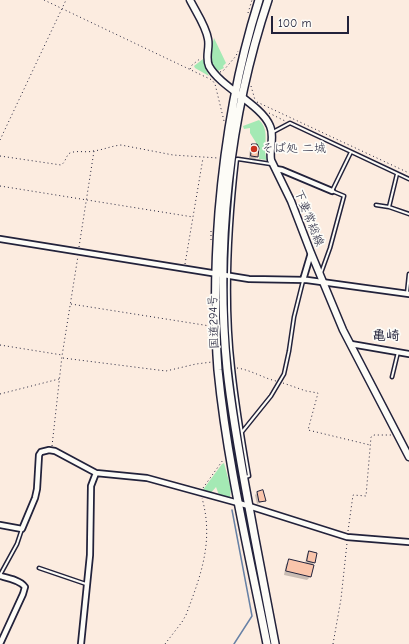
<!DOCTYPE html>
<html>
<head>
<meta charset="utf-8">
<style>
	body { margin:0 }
	#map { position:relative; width:409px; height:644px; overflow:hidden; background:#fcece0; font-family:"Comic Neue",sans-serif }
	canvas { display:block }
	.scale { position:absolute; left:271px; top:16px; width:78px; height:18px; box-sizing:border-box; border:2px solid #22223b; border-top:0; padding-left:5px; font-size:12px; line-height:14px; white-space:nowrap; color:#22223b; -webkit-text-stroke:3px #fdfcf7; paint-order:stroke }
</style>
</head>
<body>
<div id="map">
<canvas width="409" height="644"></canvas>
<div class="scale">100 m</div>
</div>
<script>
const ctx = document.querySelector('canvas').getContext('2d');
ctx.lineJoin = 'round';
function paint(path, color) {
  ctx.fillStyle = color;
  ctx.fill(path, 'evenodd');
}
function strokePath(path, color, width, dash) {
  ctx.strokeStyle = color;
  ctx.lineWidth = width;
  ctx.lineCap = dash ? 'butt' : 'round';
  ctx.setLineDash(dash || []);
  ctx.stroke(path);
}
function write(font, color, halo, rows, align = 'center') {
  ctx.font = font + ' "Comic Neue","Klee One",sans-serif';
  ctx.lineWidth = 3.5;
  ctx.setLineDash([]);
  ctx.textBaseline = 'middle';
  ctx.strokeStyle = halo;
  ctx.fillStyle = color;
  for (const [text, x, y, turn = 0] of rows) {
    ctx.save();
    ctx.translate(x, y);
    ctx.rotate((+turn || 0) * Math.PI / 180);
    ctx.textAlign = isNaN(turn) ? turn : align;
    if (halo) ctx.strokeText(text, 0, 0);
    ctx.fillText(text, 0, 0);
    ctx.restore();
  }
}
const green = new Path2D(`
	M 214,38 L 226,63 L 223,66 L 224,68 L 218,71 C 207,61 211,50 214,38 Z
	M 203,59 L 205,67 L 209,76 L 195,68 L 194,66 Z
	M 259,120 C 271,131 262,146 267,160 L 259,159 L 260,149 L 250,133 L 250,128 L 244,129 L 243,126 Z
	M 224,463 L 231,489 L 230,497 L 227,498 L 219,495 L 216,487 L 210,494 L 202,491 L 222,464 Z`);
const shadow = new Path2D(`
	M 252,145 L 257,157 L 255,159 L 249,158 L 250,147 Z
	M 257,493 L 264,500 L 262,502 L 257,504 L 255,495 Z
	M 309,552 L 314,562 L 311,566 L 310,577 L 307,580 L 284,575 L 286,564 L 290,561 L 305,564 L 307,554 Z`);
const stream = new Path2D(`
	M 232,510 L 252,616 L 234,644`);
const building = new Path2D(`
	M 252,144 L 257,144 L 259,148 L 258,157 L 251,156 Z
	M 263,490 L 266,501 L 259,502 L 257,492 Z
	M 309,551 L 317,553 L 315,563 L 307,561 Z
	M 289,559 L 314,565 L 311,577 L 286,571 Z`);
const path = new Path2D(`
	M 44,0 L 212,80 L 215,84 L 224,121
	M 248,13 L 252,0
	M 190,69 L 192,65 L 201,58
	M 220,72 L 223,71 L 236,56 L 238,51
	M 251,86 L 255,100
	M 257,102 L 409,173
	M 269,113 L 285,121
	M 0,140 L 66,0
	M 0,156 L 61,165 C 66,162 66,155 70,153 C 77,150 86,153 93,151 C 103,150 111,146 121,145 L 173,155 L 218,158
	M 0,186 L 193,217
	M 211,240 L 211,231
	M 79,247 L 94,151
	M 185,264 L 203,158
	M 71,304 L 210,326
	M 0,345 L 62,355
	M 63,358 L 166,371 L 196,364 L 212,362
	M 237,368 C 251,370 263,378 276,381
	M 283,383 L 306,391 L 318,393 L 308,430 L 370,445
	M 0,394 L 59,379
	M 52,446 L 62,356 L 78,256
	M 203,488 L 223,460
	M 348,531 L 353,495 L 366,496 L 371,437 L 374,435 L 391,435
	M 165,644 L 182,622 L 186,615 C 201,575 214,541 202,498
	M 333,644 L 341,599 L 347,543`);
const service = new Path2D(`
	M 273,132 L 290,123 L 409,179
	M 237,159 C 229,229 225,299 233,368 C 237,405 243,441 249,476 L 245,477
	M 238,159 L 271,164
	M 376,205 L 389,207 L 409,214
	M 389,207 L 397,174
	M 321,273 L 330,248 L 344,196 L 332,191 L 351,152
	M 407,293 L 409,274
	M 392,377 L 398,352
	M 242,432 L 271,396 L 284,374 L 289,351 L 294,317 L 303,281
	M 39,568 L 86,584
	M 0,575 L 17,544 L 22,529`);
const minor = new Path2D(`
	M 276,169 L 282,170 L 332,191
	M 0,239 L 249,279 L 307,280 L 409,294
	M 303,280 L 311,253
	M 351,344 L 409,354
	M 0,525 L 22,529 L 35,498 L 37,489 L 39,455 L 41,452 L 49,450 L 55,451 L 96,473
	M 0,576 C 8,578 20,580 25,587 L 23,594 L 0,644
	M 81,644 L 90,555 L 91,486 L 96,473 L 147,478 L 249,506 L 347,537 L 409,542`);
const secondary = new Path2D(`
	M 190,0 C 196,12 206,26 208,39 C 210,48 205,57 209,66 C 221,88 261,104 270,126 C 275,137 269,148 271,160 L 291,201 L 311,253 L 343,330 L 409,457`);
const trunk = new Path2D(`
	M 259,0 C 237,69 225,140 219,212 C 215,265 214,317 218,370 C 227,462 249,553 267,644
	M 268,0 C 229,117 215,246 227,369 C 233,425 244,479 254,534 C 261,571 268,607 275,644`);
const markers = [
	[254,149,4,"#c8321e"]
];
const poiNames = [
	["そば処 二城",262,149]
];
const streetNames = [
	["下妻常総線",309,218,68],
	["国道294号",214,322,-92]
];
const quarterNames = [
	["亀崎",386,336]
];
paint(green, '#a4e9b4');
paint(shadow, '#0003');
strokePath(stream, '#6781a6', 1.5);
paint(building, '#fac5ab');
strokePath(building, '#22223b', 1);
strokePath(service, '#22223b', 5);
strokePath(minor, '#22223b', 8);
strokePath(secondary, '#22223b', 9);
strokePath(trunk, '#22223b', 10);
strokePath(path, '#22223b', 1, [1, 3]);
strokePath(service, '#fdfcf7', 2);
strokePath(minor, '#fdfcf7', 4.5);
strokePath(secondary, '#fdfcf7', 6);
strokePath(trunk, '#fdfcf7', 7);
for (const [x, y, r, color] of markers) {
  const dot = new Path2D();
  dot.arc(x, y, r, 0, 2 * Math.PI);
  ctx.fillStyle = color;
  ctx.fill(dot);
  strokePath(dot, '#fdfcf7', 1.5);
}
write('12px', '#22223b', '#fdfcf7', poiNames, 'left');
write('12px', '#22223b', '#fdfcf7', streetNames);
write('bold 14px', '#22223b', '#fdfcf7', quarterNames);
</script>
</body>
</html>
